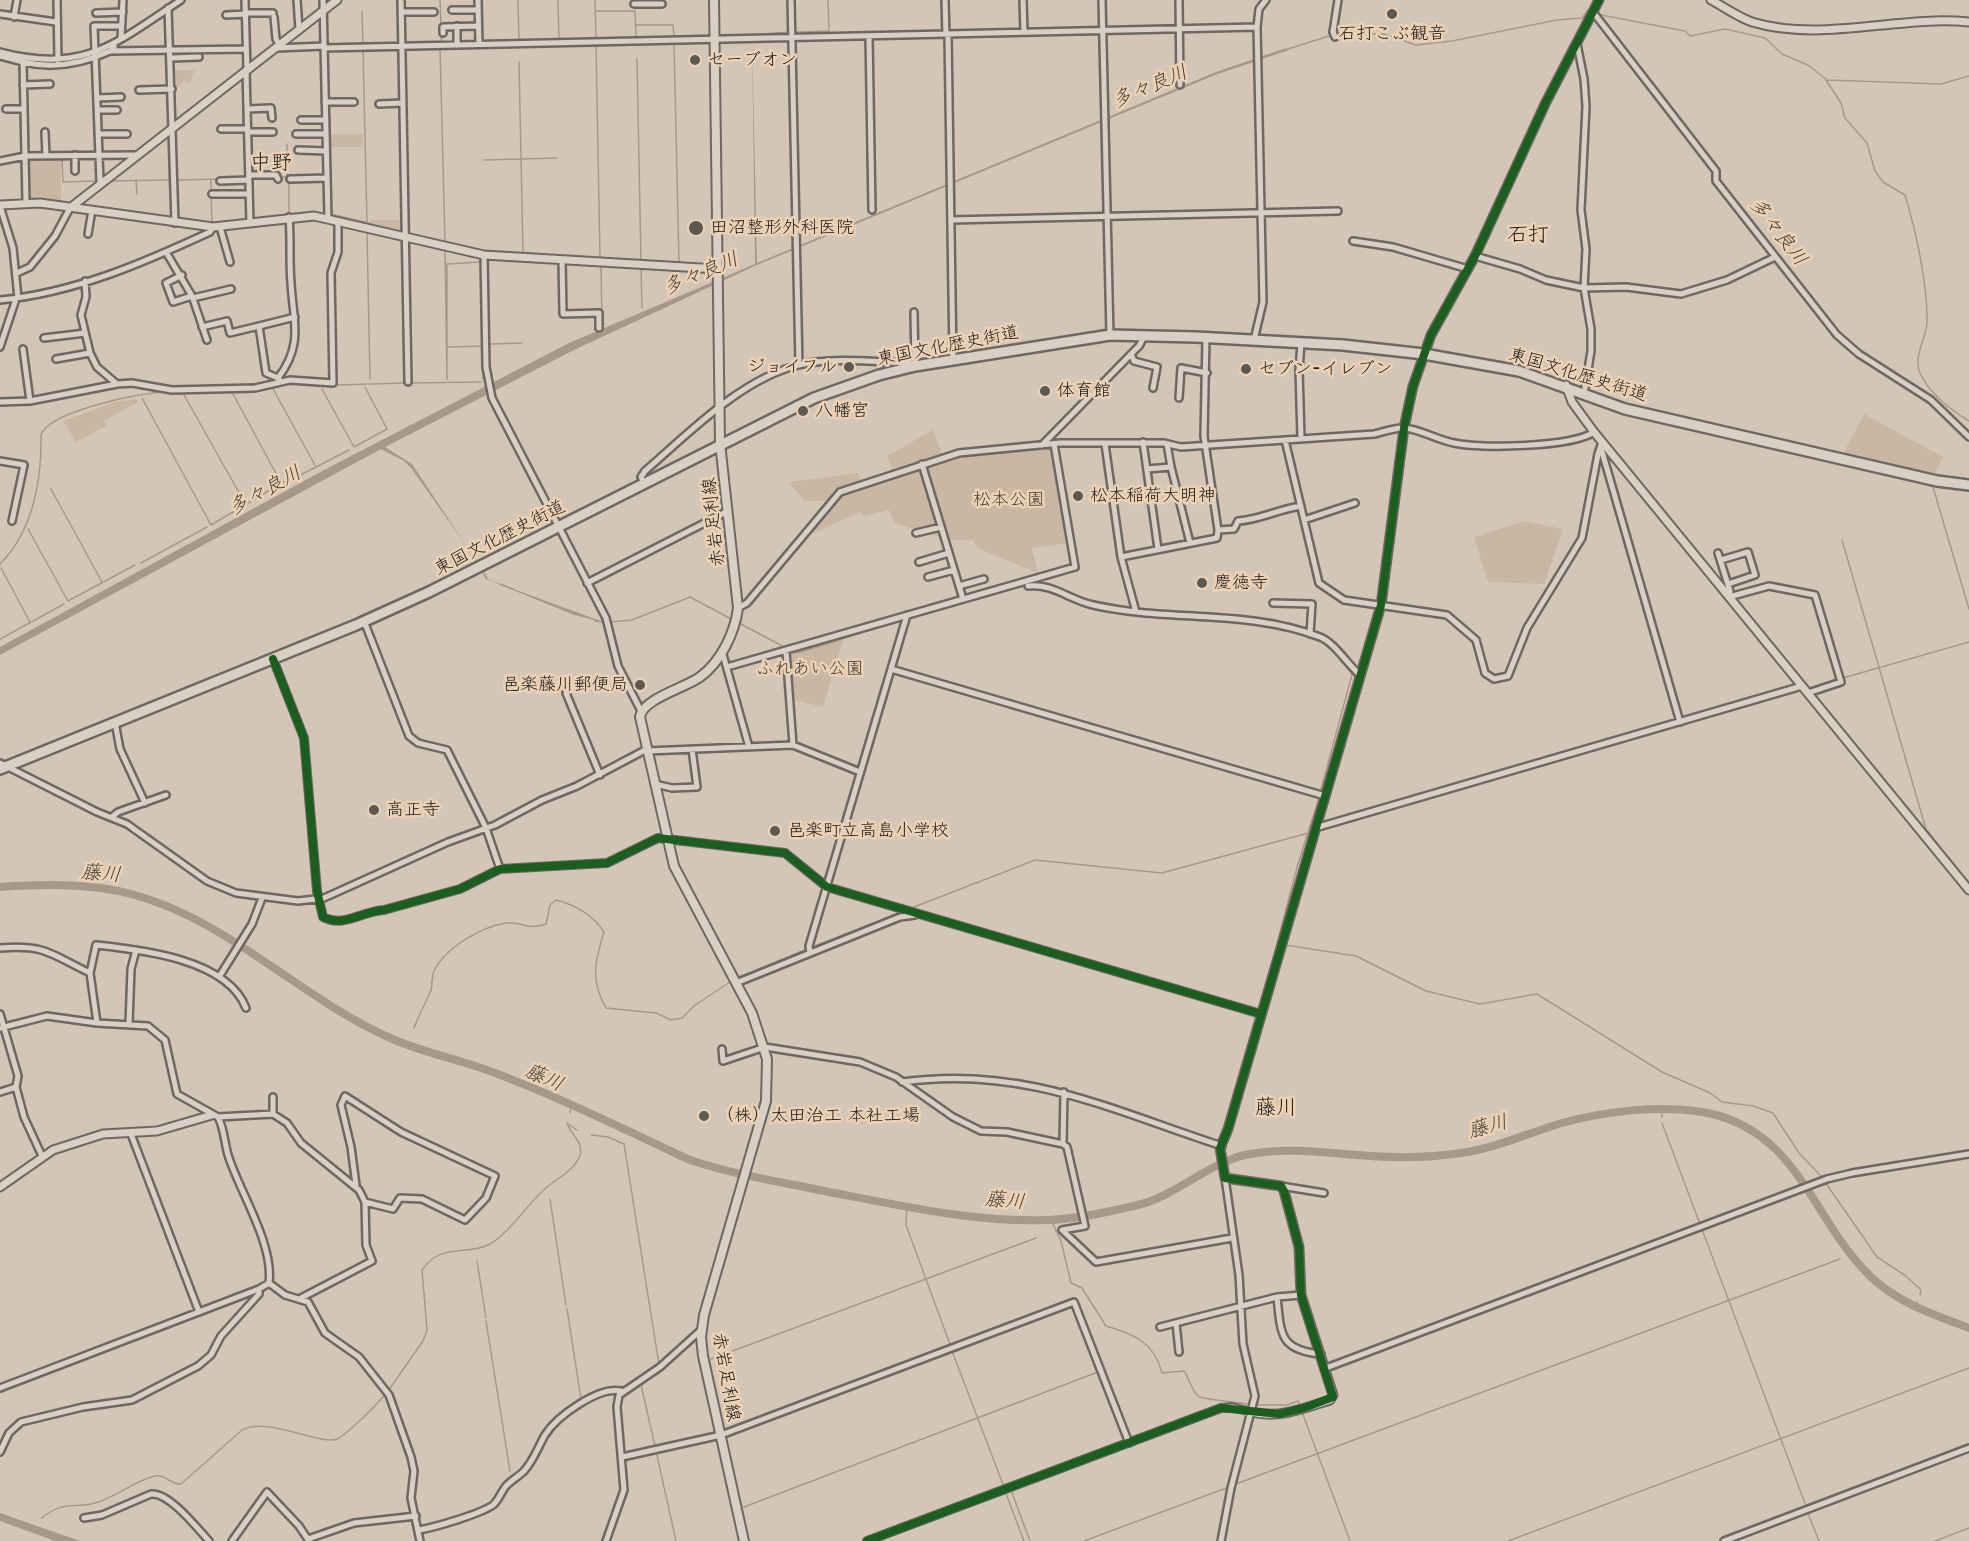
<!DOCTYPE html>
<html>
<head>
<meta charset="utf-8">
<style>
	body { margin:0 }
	canvas { display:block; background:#d4c6b7 }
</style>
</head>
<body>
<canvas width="1969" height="1541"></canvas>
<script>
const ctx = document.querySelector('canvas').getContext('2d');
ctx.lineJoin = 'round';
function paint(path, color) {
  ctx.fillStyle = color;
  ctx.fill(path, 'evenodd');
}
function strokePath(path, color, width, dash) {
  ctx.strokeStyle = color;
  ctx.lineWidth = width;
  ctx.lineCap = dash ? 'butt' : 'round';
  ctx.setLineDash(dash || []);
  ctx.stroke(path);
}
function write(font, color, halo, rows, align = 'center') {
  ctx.font = font + ' "Playpen Sans","Klee One",sans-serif';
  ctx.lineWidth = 5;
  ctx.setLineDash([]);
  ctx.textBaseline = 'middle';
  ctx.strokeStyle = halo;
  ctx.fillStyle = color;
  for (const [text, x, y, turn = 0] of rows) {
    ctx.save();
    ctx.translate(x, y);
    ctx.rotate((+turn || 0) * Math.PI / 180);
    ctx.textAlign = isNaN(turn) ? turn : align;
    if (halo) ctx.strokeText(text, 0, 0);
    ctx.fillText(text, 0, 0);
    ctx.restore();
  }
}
const green = new Path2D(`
	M 175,70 L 194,70 L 190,83 L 184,81 L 176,88 Z
	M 363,134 L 363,147 L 328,147 L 327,135 Z
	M 61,158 L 61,203 L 27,200 L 26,160 Z
	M 369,220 L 401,220 L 402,231 L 369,223 Z
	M 136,399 L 138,402 L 104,421 L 106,426 L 76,442 L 63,421 L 115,402 Z
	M 1864,414 L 1943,457 L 1934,475 L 1843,454 Z
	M 933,430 L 943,456 L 1053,444 L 1069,543 L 1032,548 L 1038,573 L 979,549 L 972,540 L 949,540 L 894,523 L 889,510 L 864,516 L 860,512 L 810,535 L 806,524 L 831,501 L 804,501 L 789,482 L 857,473 L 863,484 L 893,473 L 887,456 Z
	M 1524,521 L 1563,529 L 1544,584 L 1488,582 L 1474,537 Z
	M 845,634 L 823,707 L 789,699 L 786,651 Z`);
const water = new Path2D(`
	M 752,35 L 757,263 L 1216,72 L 1286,48 L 1289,50 L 1215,75 L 757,265 L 574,350 L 385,447 L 412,464 L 489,580 L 606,623 L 574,615 L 486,579 L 470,551 L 411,468 L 404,461 L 381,449 L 0,655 L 0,647 L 324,470 L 569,343 L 755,264 Z
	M 0,1513 L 80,1541 L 55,1541 L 0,1521 Z`);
const stream = new Path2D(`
	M 440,0 L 441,27
	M 518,0 L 519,39
	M 558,0 L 559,39
	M 595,0 L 596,38
	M 362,11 L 363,45
	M 596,11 L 635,11 L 636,37
	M 1601,15 L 1685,31 L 1690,36 L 1725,29 L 1765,38 L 1782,54 L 1808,65 L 1827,80 L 1941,84 L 1969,76
	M 636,25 L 673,25 L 674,37
	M 795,32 L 829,31 L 828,0
	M 1337,33 L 1384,34 L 1416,45 L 1452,41 L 1557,20 L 1582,18 L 1588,10
	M 441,34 L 441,42
	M 752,35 L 790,32
	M 674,43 L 679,263
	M 596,44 L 600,258
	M 440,47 L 445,242
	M 1288,49 L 1332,35
	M 363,50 L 367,223 L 402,232
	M 637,59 L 641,262
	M 519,62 L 523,253
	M 1826,80 L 1841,103 L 1845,118 L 1867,143 L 1875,171 L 1883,182 L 1905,195 C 1916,231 1928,286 1927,323 C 1926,339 1913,356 1920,373 C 1929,393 1951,410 1969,421
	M 1661,105 L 1713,172
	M 287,144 L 287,176
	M 62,158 L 63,182 L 96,181
	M 26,159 L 40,158
	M 484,160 L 557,158
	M 280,177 L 287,177 L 289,180 L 289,213
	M 250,178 L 263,178
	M 1718,178 L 1770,246
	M 211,179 L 211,192
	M 136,180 L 137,194
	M 175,180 L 221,179
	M 109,181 L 170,180
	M 211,197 L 212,223
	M 331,214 L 365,222
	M 341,226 L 367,232 L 370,379
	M 445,251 L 447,379
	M 487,251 L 502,253
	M 601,266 L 602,325
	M 641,267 L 642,308
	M 1836,330 L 1869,357
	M 491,344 L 522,343
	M 448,347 L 483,346
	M 483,348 L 483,379
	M 447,365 L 447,264 L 481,262 L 481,259
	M 1896,375 L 1934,398 L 1969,432
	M 410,383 L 481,382
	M 317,384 L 330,385
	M 335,385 L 405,383
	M 273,389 L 316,467
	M 322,389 L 354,447 L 387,429 L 365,387
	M 233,394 L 278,477 L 285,483 L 349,450
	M 184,395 L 246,505
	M 142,398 L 211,525 L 275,487
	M 1933,487 L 1969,609
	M 51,489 L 102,582
	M 28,529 L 68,601 L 135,565
	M 1842,540 L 1926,829 L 1969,884
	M 141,563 L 207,527
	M 0,564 C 33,531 42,480 41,435 C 49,411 143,392 166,392
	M 1,568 L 30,622
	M 500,584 L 513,589
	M 1024,584 L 1047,583 L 1080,598 L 1132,608
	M 1137,609 L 1153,611
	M 1193,613 L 1272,619 L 1307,629
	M 909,618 L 1005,590
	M 595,621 L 605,622
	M 610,622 L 632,620 L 690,597 L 733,620
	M 739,623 L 786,648
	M 1311,631 L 1321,635
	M 0,639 L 64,604
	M 790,650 L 794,653 L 804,651 L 902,620
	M 1843,678 L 1969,642
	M 1809,688 L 1838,680
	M 1320,793 L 1353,671
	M 1319,830 L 1788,694
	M 909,909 L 1035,860 L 1162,873 L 1312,832
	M 1280,944 L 1277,944 L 1297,867 L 1319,798
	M 1285,945 L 1356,956 L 1426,991 L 1480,1004 L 1537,994 L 1662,1072 L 1710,1093 L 1722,1102 L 1753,1106 L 1773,1113 L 1799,1153 L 1823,1178
	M 812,947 L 902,912
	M 737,978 L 807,949
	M 414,1028 C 419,1014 426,1003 431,990 C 433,984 431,977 434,971 C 445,948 481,927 506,923 C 523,921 526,931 546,924 L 550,905 L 556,900 C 575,905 593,915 604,932 C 595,961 590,980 606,1008 L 656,1013 L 671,1020 L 682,1018 L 694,1006 L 733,980
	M 570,1113 L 571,1107
	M 1662,1117 L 1662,1110
	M 1662,1123 L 1806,1506
	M 568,1124 L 577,1130
	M 591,1135 L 608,1137 L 624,1144 L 659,1365 L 652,1370
	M 1825,1182 L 1877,1257 L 1906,1276 L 1921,1290 L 1920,1295
	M 550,1199 L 566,1305
	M 907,1206 L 906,1225 L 951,1347
	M 1051,1220 L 1061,1241 L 1071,1283 L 1082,1288 L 1106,1326 C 1134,1334 1155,1343 1162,1373 L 1184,1371 C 1190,1379 1191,1390 1198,1396 C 1200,1399 1241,1403 1249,1404
	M 477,1261 L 486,1318
	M 1914,1306 L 1917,1302
	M 567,1309 L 581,1399
	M 486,1321 L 510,1471
	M 952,1351 L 1004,1487
	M 711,1359 L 1036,1238
	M 641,1385 L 655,1446
	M 388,1391 L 423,1341 L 427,1330 L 422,1270 C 441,1243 462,1256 488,1245 C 508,1235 528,1203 547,1187 C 558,1178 575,1170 580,1155 C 584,1142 570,1134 567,1123
	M 1254,1405 L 1287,1405 L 1298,1401 L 1300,1405
	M 1302,1412 L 1350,1541
	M 656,1451 L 676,1541
	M 1233,1485 L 1840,1259
	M 1011,1490 L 1030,1541
	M 1005,1491 L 1024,1541
	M 744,1507 L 1098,1372
	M 1807,1511 L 1819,1541
	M 42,1518 C 62,1500 75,1509 95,1503 C 116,1497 134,1481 155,1476 C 166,1474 171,1485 181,1484 L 242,1430 C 267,1416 322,1446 337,1439 C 349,1433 376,1405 385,1395
	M 1084,1541 L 1229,1487
	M 1508,1541 L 1969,1368
	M 1935,1541 L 1969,1528`);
const river = new Path2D(`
	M 0,887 C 43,884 89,883 131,894 C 227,919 299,997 388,1037 C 420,1052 454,1058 487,1070 C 555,1095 624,1129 690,1160 C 732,1174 776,1181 819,1190 C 892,1204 974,1223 1048,1220 C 1078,1219 1109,1212 1138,1205 C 1175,1196 1207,1164 1245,1155 C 1283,1147 1319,1152 1357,1155 C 1390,1158 1428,1158 1461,1153 C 1496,1148 1528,1133 1562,1123 C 1606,1111 1662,1104 1708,1113 C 1800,1133 1811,1219 1871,1277 C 1898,1303 1935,1315 1969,1328`);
const minor = new Path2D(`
	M 57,0 L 58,61
	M 245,0 L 247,69
	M 297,0 L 299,29
	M 323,0 L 328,218
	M 401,0 L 408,382
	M 478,0 L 479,44
	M 791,0 L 799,365
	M 945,0 L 946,35
	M 1023,0 L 1024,32
	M 1102,0 L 1110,335
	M 1179,0 L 1180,85
	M 634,4 L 662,4
	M 168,8 L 175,223
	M 452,10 L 478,10
	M 401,12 L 434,12
	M 1593,12 L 1716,171 L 1716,181 L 1837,335 L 1859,354 L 1931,400 L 1969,437
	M 96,13 L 123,12
	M 246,13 L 273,13
	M 0,14 L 56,22
	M 226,15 L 246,14
	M 14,17 L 17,0
	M 274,17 L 276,39 L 279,44
	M 457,26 L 457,44
	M 443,33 L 443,27 L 478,26
	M 948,35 L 953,359
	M 869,36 L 872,210
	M 1335,37 L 1333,32 L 1338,0
	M 121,39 L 123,0
	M 1577,44 L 1584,79 L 1586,106 L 1581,210 L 1586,249 L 1584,288 L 1591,329 L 1591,351 L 1584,394
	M 276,48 L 324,46
	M 324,48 L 1257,27
	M 110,51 L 246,49
	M 0,52 C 83,74 115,44 181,0
	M 0,56 L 23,62
	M 171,58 L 199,57
	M 246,70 L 250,223
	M 23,85 L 50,84
	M 139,90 L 172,89
	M 98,98 L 121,97
	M 325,102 L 354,102
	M 379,104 L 403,103
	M 6,109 L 24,109
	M 247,109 L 271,108 L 272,118
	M 98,110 L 117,110
	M 301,120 L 326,120
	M 221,129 L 248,129
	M 45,132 L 46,156
	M 248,132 L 273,132
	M 98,134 L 127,134
	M 296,134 L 326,134
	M 298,150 L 326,151
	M 75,155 L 75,171
	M 0,161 L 25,156 L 136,155
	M 249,175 L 276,175 L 278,179
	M 290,179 L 327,178
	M 220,181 L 249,180
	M 100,182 L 94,26 L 121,26
	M 212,194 L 249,194
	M 26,202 L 23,62 C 53,69 82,64 110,51 L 114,48 L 114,44
	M 0,206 L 13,248 L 18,298
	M 951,220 L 1338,211
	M 220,227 L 230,262
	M 88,234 L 92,210
	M 1353,241 L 1393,247 L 1468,269
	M 166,252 L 192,296 L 207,340
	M 484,255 L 486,367 L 492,398 L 606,618 L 618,666 L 641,711
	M 1475,256 L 1520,269 L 1546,280 L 1584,288 L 1626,287 L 1681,294 L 1727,280 L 1775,257
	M 562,260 L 563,314 L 599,313 L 599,328
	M 17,273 L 30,267 L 55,236 L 70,208
	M 182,275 L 166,283 L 173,302 L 192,296
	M 85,281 L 86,297 L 81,315 L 90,353 L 97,367 L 117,384 L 132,383 L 172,390 L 255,388 L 290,380 L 333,383 L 331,273 L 338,252 L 338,221
	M 193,298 L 231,289
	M 0,300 C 74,293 143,263 210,232 L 213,227
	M 259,326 L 295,317
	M 202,327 L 227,321 L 230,333 L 259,326 L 266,373 L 278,378
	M 44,338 L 85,333
	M 1254,340 L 1263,302 L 1257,27 L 1259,9 L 1266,0
	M 0,347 L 16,299
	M 23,349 L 30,401
	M 1131,354 L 1134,361 L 1157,367 L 1153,388
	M 56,359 L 90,353
	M 280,381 L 278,378 C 304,344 293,321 291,283 C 289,261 291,239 289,217
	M 1179,398 L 1181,368 L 1207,373
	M 0,402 L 30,401 L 117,384
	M 1301,438 L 1299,370 L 1301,343
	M 1285,440 L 1319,583 L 1344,600 L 1447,615 L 1476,640 L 1485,673 L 1494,679 L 1508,676 L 1527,628 L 1582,538 L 1598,454 L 1602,442
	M 1143,442 L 1158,549
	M 1105,444 L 1121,557 L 1136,612
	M 1167,444 L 1171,467
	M 1042,445 L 1139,346 L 1145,335
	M 1601,448 L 1680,722
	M 0,461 L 24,465 L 12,521
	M 922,464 L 963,599
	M 1147,469 L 1171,467 L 1190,543
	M 644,483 L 641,477 L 645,471 C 688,434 742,378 799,365 C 835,357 873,362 910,363 L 915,366 L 914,312
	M 1304,520 L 1355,503
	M 1218,530 L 1234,529 L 1238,521 C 1259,520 1279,509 1301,506
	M 916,533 L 941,527
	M 1718,553 L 1730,591 L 1729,597 L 1769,586 L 1815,595 L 1841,682 L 1808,693
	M 1121,557 L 1217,538 L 1218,530 L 1204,436 L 1206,338
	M 1721,560 L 1748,552 L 1755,575 L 1728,584
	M 919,562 L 949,553
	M 928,577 L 954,570
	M 587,583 L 728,511
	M 959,586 L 984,579
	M 1028,586 C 1052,583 1070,600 1093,605 C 1168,622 1247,609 1320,637 C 1335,643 1347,664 1360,675
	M 1273,603 L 1312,604 L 1310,634
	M 738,608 L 747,603 L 840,492 L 959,453 L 1060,443 L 1164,443 L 1181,447 L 1374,434 C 1383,432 1396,427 1405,428 C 1422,430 1437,440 1454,443 C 1481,449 1572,447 1594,432
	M 364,621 L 409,736 L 418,743 L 447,750 L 486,828 L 500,869
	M 722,651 L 749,747
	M 786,651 L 793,745
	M 273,659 L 304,738 L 317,891 L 323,917 C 344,928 362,911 384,910 L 460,889 L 500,869 L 607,863 L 658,838 L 785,853 L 827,887 L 1261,1014
	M 727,667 L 1075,567 L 1054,444
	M 891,669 L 1325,796
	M 566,693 L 600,775
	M 115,722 L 120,749 L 145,803
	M 647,751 L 793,745 L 860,772
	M 0,763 L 97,812 L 127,824 L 207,881 L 236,893 L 298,901 L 324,898 L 448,842 L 495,825 L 542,800 L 577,786 L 647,749
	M 655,784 L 672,788 L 697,787 L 692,749
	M 112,817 L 118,812 L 166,795
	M 1315,828 L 1802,686
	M 0,948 C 46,944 52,955 90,973
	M 810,953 L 809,946 L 907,615
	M 219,977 L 252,924 L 262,898
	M 736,983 L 900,917 L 915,915
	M 0,1014 L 18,1076 L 16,1087 L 24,1117 L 42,1156
	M 97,1023 L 90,973 L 96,945 C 142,950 227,959 246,1008
	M 129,1024 L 131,969 L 136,950
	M 0,1028 L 47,1016 L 97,1023 L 148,1026 L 165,1040 L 177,1094 L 218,1117 L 273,1114 L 287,1123 L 301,1143 L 359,1190 L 365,1202 L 366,1245 L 372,1261 L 301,1298
	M 722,1049 L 723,1061 L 765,1047 L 860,1062 L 896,1077 L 953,1117 L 981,1131 L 1007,1132 L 1063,1144 L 1067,1147 L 1085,1226 L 1062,1230 L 1096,1262 L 1232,1238
	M 902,1082 C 1023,1065 1111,1110 1222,1146
	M 0,1092 L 16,1087
	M 273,1114 L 273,1097
	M 131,1134 L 199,1312
	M 1063,1144 L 1064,1092
	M 356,1185 L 351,1147 L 341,1105 L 345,1096 L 401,1132 L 495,1176 L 486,1198 L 465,1220 L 422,1199 L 400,1198 L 393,1209 L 365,1202
	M 1281,1186 L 1324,1193
	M 269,1283 L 285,1295 L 308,1302 L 325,1333 L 359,1357 L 389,1395 L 411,1457 L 414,1471 L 411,1498 L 420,1541
	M 1277,1297 C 1281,1334 1279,1350 1321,1354
	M 1176,1323 L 1179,1352
	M 1160,1327 L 1277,1297 L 1301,1295
	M 1326,1368 L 1827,1179 L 1852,1173 L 1969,1154
	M 0,1388 L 259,1289 L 269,1283 C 274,1245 241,1194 229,1158 C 224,1144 225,1130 218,1117
	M 0,1452 L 9,1433 L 21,1422 L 83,1407 L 132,1400 L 198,1366 L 211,1355 L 221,1336 L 259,1294 L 259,1289
	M 622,1457 L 721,1435 L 1074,1302 L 1129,1443
	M 84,1518 L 102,1515 L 151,1494 C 169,1492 197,1528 209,1541
	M 419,1530 C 436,1527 480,1514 493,1505 C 499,1500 501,1492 506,1486 C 512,1480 519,1476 524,1471 C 534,1460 538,1447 545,1435 C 557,1416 599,1386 621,1391
	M 308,1539 L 354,1523 L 416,1516
	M 232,1541 L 267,1492 L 299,1526 L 309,1541
	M 606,1541 L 624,1490 L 617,1407 L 619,1395 L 660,1367 L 701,1330
	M 867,1541 L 1221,1408 L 1232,1407 L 1252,1412
	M 1221,1541 L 1231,1488 L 1255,1396 L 1243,1344 L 1239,1275 L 1225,1178
	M 1724,1541 L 1969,1448`);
const tertiary = new Path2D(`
	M 1711,0 C 1724,7 1738,17 1752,22 C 1822,43 1898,15 1969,22
	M 0,205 L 40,203 L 213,227 L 314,216 L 484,255 L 718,269
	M 70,208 L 337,0
	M 1566,385 L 1572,402 L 1594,432 L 1969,890
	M 0,1187 L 53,1150 L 103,1134 L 157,1131 L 212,1115
	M 1252,1412 C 1278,1419 1305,1408 1330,1400 L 1333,1395 L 1301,1295 L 1299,1247 L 1284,1191 L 1281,1186 L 1225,1178 L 1220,1148 L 1228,1129 L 1381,605 L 1404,428 L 1413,386 L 1431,335 L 1475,256 L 1546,102 L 1599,0`);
const secondary = new Path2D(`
	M 714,0 L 720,443 L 738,608 C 735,632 721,662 700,677 C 685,688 642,699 640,717 L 674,866 L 752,1013 L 767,1059 L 766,1101 L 704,1315 L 701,1337 L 703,1356 L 744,1541`);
const trunk = new Path2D(`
	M 0,769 L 356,625 L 429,592 L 814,398 L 879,375 L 915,366 L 1110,335 L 1196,337 L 1343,345 L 1424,354 L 1519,371 L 1625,409 L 1937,481 L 1969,485`);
const cycleway = new Path2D(`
	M 273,659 L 304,738 L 317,891 L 323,917 C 344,928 362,911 384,910 L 460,889 L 500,869 L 607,863 L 658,838 L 785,853 L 827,887 L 1261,1014
	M 867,1541 L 1221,1408 L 1279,1414 L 1304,1408 L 1333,1397 L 1301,1295 L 1299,1247 L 1284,1191 L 1281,1186 L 1225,1178 L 1220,1148 L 1228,1129 L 1381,605 L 1404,428 L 1413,386 L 1431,335 L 1475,256 L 1546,102 L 1599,0`);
const markers = [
	[1392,14,6,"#5c5852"],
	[695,60,6,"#5c5852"],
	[696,228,8,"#5c5852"],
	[849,367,6,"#5c5852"],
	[1246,369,6,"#5c5852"],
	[1045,391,6,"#5c5852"],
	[803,411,6,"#5c5852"],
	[1078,496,6,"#5c5852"],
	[1202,583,6,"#5c5852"],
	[640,685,6,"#5c5852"],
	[374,810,6,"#5c5852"],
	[775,831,6,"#5c5852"],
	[704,1116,6,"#5c5852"]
];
const poiNames = [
	["石打こぶ観音",1392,34,"center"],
	["セーブオン",707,60],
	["田沼整形外科医院",710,228],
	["ジョイフル",837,367,"right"],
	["セブン-イレブン",1258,369],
	["体育館",1057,391],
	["八幡宮",815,411],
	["松本稲荷大明神",1090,496],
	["慶徳寺",1214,583],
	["邑楽藤川郵便局",628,685,"right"],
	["高正寺",386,810],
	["邑楽町立高島小学校",787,831],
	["（株）太田治工 本社工場",716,1116]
];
const streetNames = [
	["東国文化歴史街道",948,346,-11],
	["東国文化歴史街道",1578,375,17],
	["赤岩足利線",714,522,-96],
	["東国文化歴史街道",500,538,-27],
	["赤岩足利線",726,1377,80]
];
const parkNames = [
	["松本公園",1009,500],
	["ふれあい公園",810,669]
];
const waterNames = [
	["多々良川",1150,87,-23],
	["多々良川",1778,232,52],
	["多々良川",701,274,-23],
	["多々良川",265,491,-29],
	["藤川",101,874,5],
	["藤川",544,1078,24],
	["藤川",1488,1127,-15],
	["藤川",1005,1201,5]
];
const quarterNames = [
	["中野",271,163],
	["石打",1528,235],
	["藤川",1276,1108]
];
paint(green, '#c9b7a3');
paint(water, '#a89887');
strokePath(stream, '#a89887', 1.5);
strokePath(river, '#a89887', 8);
strokePath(minor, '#6f6862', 10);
strokePath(tertiary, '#6f6862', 11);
strokePath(secondary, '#6f6862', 12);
strokePath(trunk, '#6f6862', 14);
strokePath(minor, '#d9cfc5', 5);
strokePath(tertiary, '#d9cfc5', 7);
strokePath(secondary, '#d9cfc5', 8);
strokePath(trunk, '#d9cfc5', 9);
strokePath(cycleway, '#1b5e20', 8);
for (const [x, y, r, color] of markers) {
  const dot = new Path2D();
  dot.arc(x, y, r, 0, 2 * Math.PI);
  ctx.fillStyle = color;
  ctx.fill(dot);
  strokePath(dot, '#edd1b4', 2);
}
write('18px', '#1c1c1c', '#edd1b4', poiNames, 'left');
write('18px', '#1c1c1c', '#edd1b4', streetNames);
write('18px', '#45403a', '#edd1b4', parkNames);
write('italic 20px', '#46413a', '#edd1b4', waterNames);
write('21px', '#1c1c1c', '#edd1b4', quarterNames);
</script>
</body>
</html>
